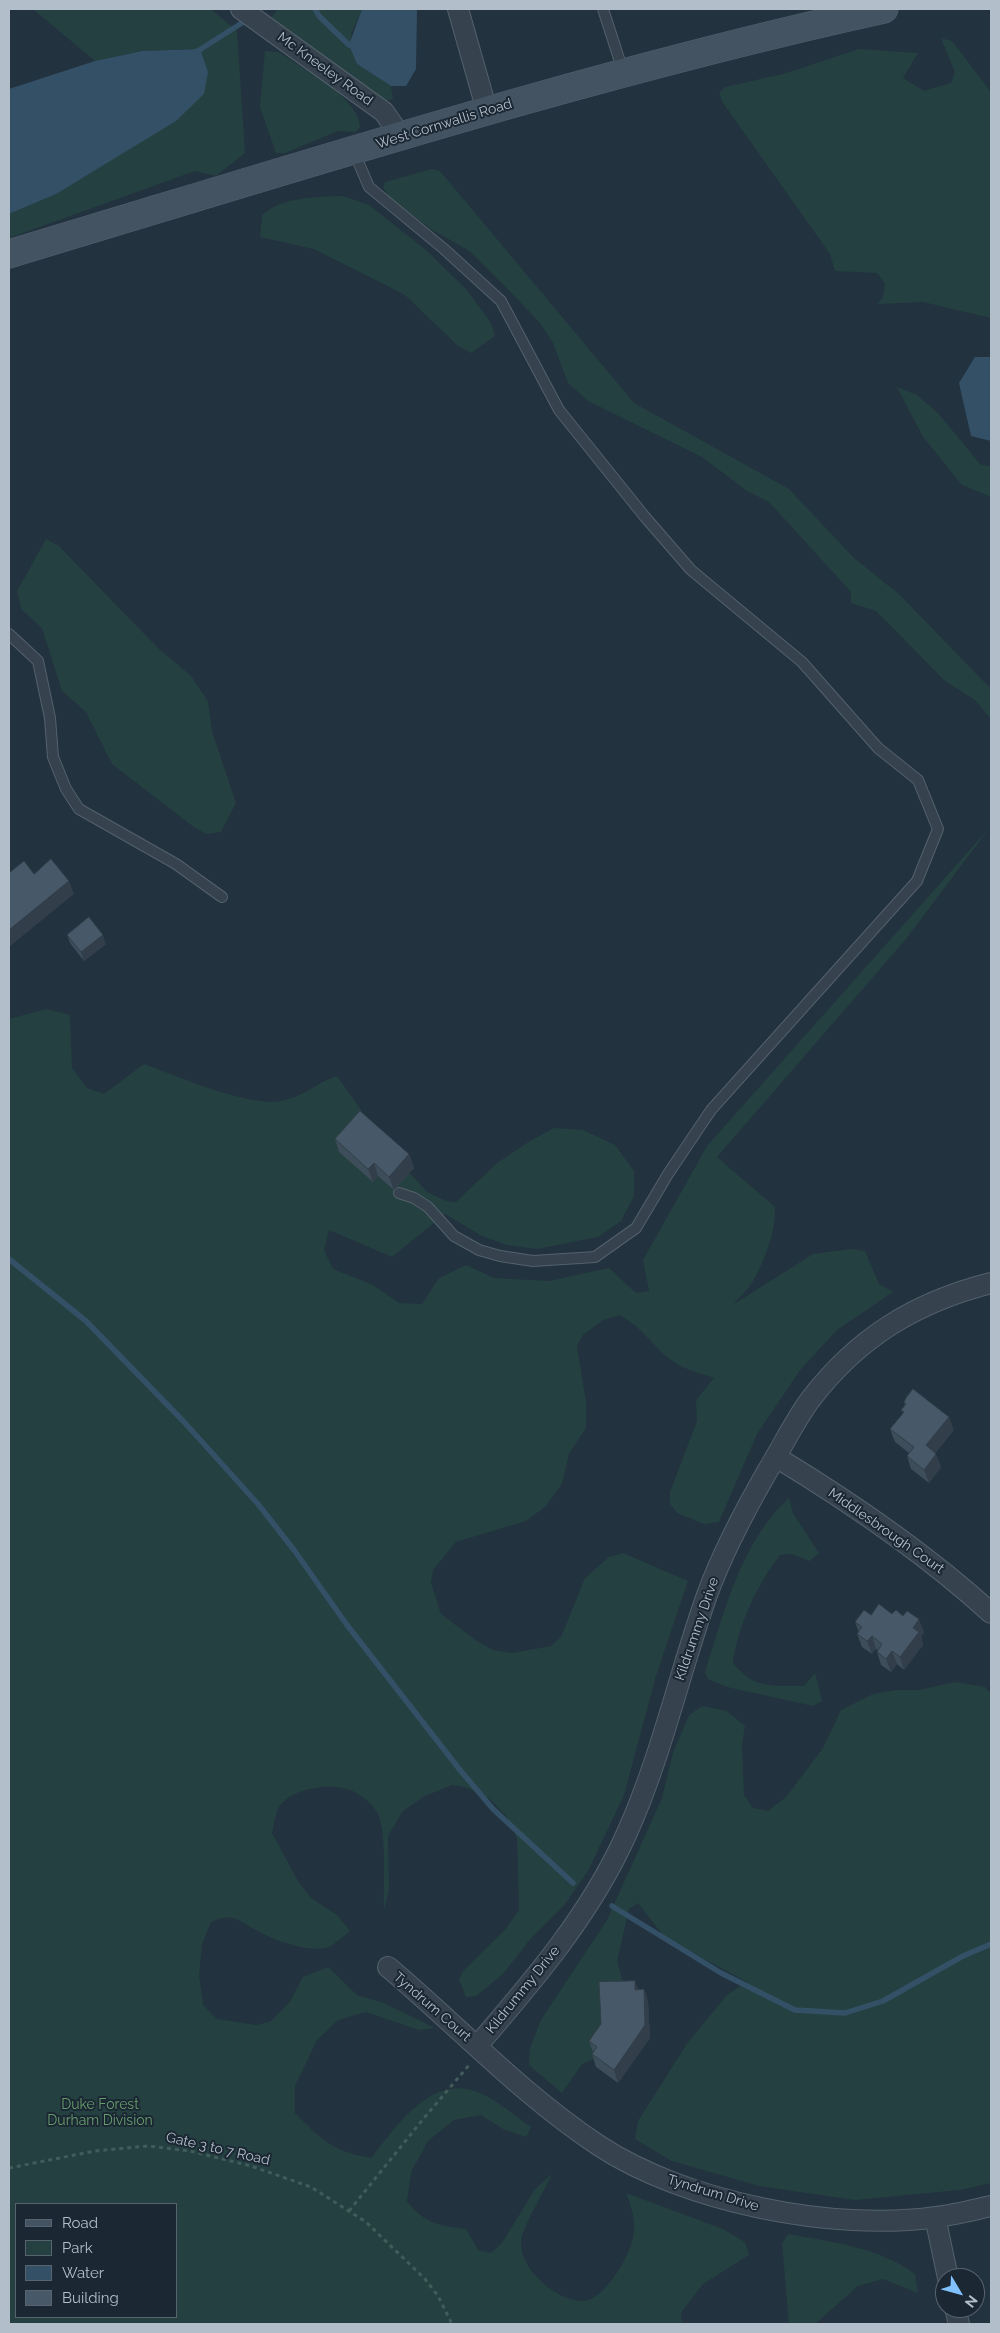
<!DOCTYPE html>
<html>
<head>
<meta charset="utf-8">
<style>
	body { margin:0 }
	#map { position:relative; width:1000px; height:2333px; overflow:hidden; background:#22323f; font-family:Raleway,sans-serif }
	canvas { display:block }
	.frame { position:absolute; inset:0; border:10px solid #b2beca; pointer-events:none }
	.legend { position:absolute; left:15px; top:2203px; width:162px; height:115px; box-sizing:border-box; background:#1b2833; border:1px solid #57646f; margin:0; padding:6px 9px; list-style:none; font-size:15px; color:#b2beca }
	.legend li { display:flex; align-items:center; gap:10px; height:25px }
	.legend b { width:25px; border:1px solid #57646f }
	.north { position:absolute; left:935px; top:2268px; width:50px; height:50px; box-sizing:border-box; background:#1b2833; border:1px solid #57646f; border-radius:50%; rotate:127deg; font-size:14px; font-weight:700; line-height:20px; text-align:center; color:#b2beca }
	.north::after { content:''; display:block; margin:auto; width:18px; height:22px; background:#81c1ff; clip-path:polygon(50% 0,100% 100%,50% 72%,0 100%) }
</style>
</head>
<body>
<div id="map">
<canvas width="1000" height="2333"></canvas>
<div class="frame"></div>
<ul class="legend">
<li><b style="height:6px;background:#445362"></b>Road</li>
<li><b style="height:14px;background:#244040"></b>Park</li>
<li><b style="height:14px;background:#345067"></b>Water</li>
<li><b style="height:14px;background:#475968"></b>Building</li>
</ul>
<div class="north">N</div>
</div>
<script>
const ctx = document.querySelector('canvas').getContext('2d');
ctx.lineJoin = 'round';
function paint(path, color) {
  ctx.fillStyle = color;
  ctx.fill(path, 'evenodd');
}
function strokePath(path, color, width, dash) {
  ctx.strokeStyle = color;
  ctx.lineWidth = width;
  ctx.lineCap = dash ? 'butt' : 'round';
  ctx.setLineDash(dash || []);
  ctx.stroke(path);
}
function write(font, color, halo, rows, align = 'center') {
  ctx.font = font + ' Raleway,sans-serif';
  ctx.lineWidth = 4;
  ctx.setLineDash([]);
  ctx.textBaseline = 'middle';
  ctx.strokeStyle = halo;
  ctx.fillStyle = color;
  for (const [text, x, y, turn = 0] of rows) {
    ctx.save();
    ctx.translate(x, y);
    ctx.rotate((+turn || 0) * Math.PI / 180);
    ctx.textAlign = isNaN(turn) ? turn : align;
    if (halo) ctx.strokeText(text, 0, 0);
    ctx.fillText(text, 0, 0);
    ctx.restore();
  }
}
const green = new Path2D(`
	M 33,9 L 211,9 L 237,31 L 245,153 L 216,176 L 195,171 L 9,238 L 9,214 L 56,194 L 200,49 L 142,51 L 95,61 Z
	M 278,9 L 362,9 L 351,34 L 357,64 L 391,86 L 393,99 L 384,101 L 270,19 Z
	M 941,38 L 952,41 L 991,92 L 991,318 L 923,302 L 877,304 L 883,297 L 885,283 L 877,273 L 835,271 L 830,254 L 723,103 L 719,93 L 725,87 L 787,73 L 859,49 L 918,53 L 903,78 L 924,91 L 951,83 L 955,72 Z
	M 265,51 L 279,52 C 302,69 359,97 360,127 L 356,132 L 338,131 L 285,153 L 276,153 L 260,107 Z
	M 432,169 L 440,171 L 634,403 L 789,489 L 854,558 L 900,595 L 991,689 L 991,719 L 975,700 L 945,681 L 876,611 L 851,603 L 851,592 L 769,502 L 747,491 L 702,457 L 588,401 L 568,383 L 553,343 L 540,323 L 503,284 L 471,252 L 431,229 L 391,199 L 383,188 L 385,182 Z
	M 343,196 L 369,205 L 426,250 L 467,290 L 491,323 L 495,336 L 471,353 L 458,346 L 405,295 L 314,249 L 260,237 L 262,215 C 282,197 317,197 343,196 Z
	M 897,387 L 917,395 L 938,413 L 981,465 L 991,466 L 991,497 L 962,485 L 923,437 Z
	M 46,539 L 59,546 L 157,647 L 191,676 L 208,701 L 212,731 L 236,803 L 221,832 L 207,834 L 195,828 L 112,764 L 86,712 L 62,691 L 42,628 L 22,610 L 17,591 Z
	M 991,826 L 906,939 L 717,1157 L 775,1207 C 776,1232 764,1262 752,1283 C 747,1291 739,1297 734,1304 L 813,1254 L 851,1249 L 865,1251 L 879,1284 L 893,1292 L 837,1330 L 801,1369 L 757,1434 L 719,1522 L 704,1524 L 677,1513 L 670,1504 L 670,1492 L 697,1421 L 696,1400 L 714,1378 C 698,1373 680,1368 667,1357 C 649,1341 642,1328 620,1315 L 603,1320 L 583,1335 L 577,1346 L 586,1402 L 586,1428 L 569,1454 L 562,1484 L 545,1507 L 526,1521 L 456,1542 L 433,1570 L 431,1583 L 441,1614 L 477,1641 L 493,1650 L 512,1653 L 551,1646 L 561,1637 L 585,1578 L 609,1557 L 623,1553 L 688,1581 L 656,1676 L 624,1795 L 588,1871 L 565,1904 L 532,1937 L 503,1974 L 476,1996 L 466,1997 L 459,1979 L 464,1970 L 505,1930 L 519,1910 L 517,1838 L 507,1817 L 490,1799 L 468,1788 L 452,1785 L 425,1796 L 403,1811 L 388,1836 L 389,1890 L 384,1910 C 383,1887 387,1834 378,1814 C 371,1801 356,1790 342,1788 C 324,1784 289,1790 279,1807 C 275,1814 274,1826 272,1833 L 298,1881 L 311,1898 L 337,1915 L 350,1931 C 343,1936 333,1947 325,1948 C 306,1952 270,1939 254,1929 C 236,1919 232,1913 211,1922 L 202,1944 L 199,1975 L 203,2005 L 217,2019 L 256,2025 L 270,2022 L 289,2003 L 303,1977 L 328,1967 L 357,1995 L 384,2003 L 435,2028 L 419,2030 L 366,2012 L 338,2020 L 317,2040 L 295,2086 L 295,2113 C 321,2139 333,2152 371,2158 C 397,2126 431,2072 480,2093 C 497,2100 515,2116 531,2127 L 526,2137 L 503,2129 L 481,2115 L 454,2120 L 428,2141 L 411,2172 L 407,2201 C 423,2223 441,2226 466,2229 L 478,2250 L 491,2253 L 502,2243 L 535,2189 L 552,2174 C 543,2194 529,2215 522,2236 C 514,2265 556,2302 584,2301 C 604,2300 630,2256 633,2237 C 636,2222 632,2207 626,2193 L 723,2229 L 745,2242 L 749,2255 L 703,2284 L 681,2313 L 682,2324 L 9,2324 L 9,1019 L 46,1009 L 70,1015 L 72,1068 L 87,1088 L 104,1094 L 144,1064 C 177,1076 248,1107 281,1101 C 303,1097 316,1083 337,1076 L 388,1148 L 427,1192 L 446,1201 L 456,1202 L 497,1163 L 530,1141 L 554,1128 L 583,1130 L 615,1145 L 634,1171 L 634,1196 L 621,1221 L 598,1237 L 537,1249 L 507,1245 L 482,1236 L 445,1214 L 392,1257 L 329,1230 L 324,1250 L 333,1269 L 373,1285 L 399,1303 L 422,1304 L 439,1278 L 466,1265 L 494,1278 L 549,1281 L 609,1268 L 636,1293 L 649,1291 L 643,1260 L 707,1146 ZM 16,2204 L 176,2204 L 176,2317 L 16,2317 Z
	M 789,1498 L 793,1513 L 819,1553 L 810,1561 L 792,1554 L 780,1555 C 757,1585 738,1625 733,1663 C 753,1689 773,1686 804,1686 L 815,1673 L 822,1701 L 813,1706 L 727,1687 L 708,1679 L 705,1672 C 724,1613 741,1541 789,1498 Z
	M 955,1682 L 985,1687 L 991,1694 L 991,2183 L 960,2190 L 855,2200 L 759,2186 L 672,2161 L 635,2139 L 638,2121 L 688,2042 L 727,1995 L 747,1982 L 665,1938 L 638,1903 L 629,1909 L 617,1961 L 627,1997 L 600,2056 L 582,2064 L 562,2093 L 529,2065 L 530,2048 L 541,2020 L 607,1920 L 662,1798 L 673,1753 L 689,1715 L 702,1706 L 727,1711 L 745,1726 L 742,1745 L 744,1795 L 753,1808 L 768,1811 L 786,1797 L 823,1748 L 841,1710 L 873,1694 L 896,1690 L 919,1690 Z
	M 788,2234 C 831,2242 879,2247 915,2274 L 918,2293 L 883,2279 L 858,2286 L 815,2324 L 789,2324 L 782,2244 Z`);
const water = new Path2D(`
	M 362,9 L 417,9 L 416,69 L 406,86 L 391,86 L 357,64 L 349,45 Z
	M 200,49 L 208,72 L 204,94 L 176,121 L 56,194 L 9,214 L 9,89 L 95,61 L 142,51 Z
	M 975,357 L 991,357 L 991,441 L 971,436 L 959,383 Z`);
const stream = new Path2D(`
	M 315,9 L 319,16 L 349,45
	M 193,54 L 245,21
	M 9,1259 L 86,1321 L 185,1423 L 258,1504 L 294,1550 L 347,1625 L 460,1770 L 493,1809 L 573,1883
	M 612,1906 L 721,1973 L 795,2010 L 845,2013 L 883,2001 L 963,1956 L 991,1944`);
const path = new Path2D(`
	M 9,2168 L 95,2151 L 148,2146 L 190,2151 L 251,2166 L 311,2187 L 366,2222 L 425,2279 L 438,2296 L 452,2324
	M 349,2211 L 424,2118 L 470,2064`);
const lane = new Path2D(`
	M 603,9 L 623,71
	M 354,152 L 369,187 L 444,249 L 501,301 L 559,410 L 645,517 L 691,570 L 802,662 L 878,748 L 918,780 L 938,829 L 917,881 L 711,1110 L 668,1174 L 636,1228 L 595,1257 L 533,1261 L 500,1256 L 479,1250 L 454,1236 L 428,1207 L 414,1198 L 399,1193
	M 9,634 L 38,661 L 50,718 L 53,757 L 66,789 L 79,809 L 176,864 L 222,897`);
const street = new Path2D(`
	M 241,9 L 384,112 L 402,138
	M 458,9 L 487,111
	M 776,1457 C 852,1503 925,1553 991,1613
	M 388,1967 C 458,2026 521,2094 598,2145 C 684,2202 834,2232 936,2217 C 954,2215 973,2210 991,2206
	M 477,2046 C 533,1981 590,1915 626,1835 C 661,1758 679,1674 707,1595 C 723,1551 745,1510 768,1470 C 782,1447 794,1422 810,1400 C 858,1337 916,1302 991,1283
	M 935,2217 L 948,2278
	M 955,2308 L 959,2324`);
const secondary = new Path2D(`
	M 9,254 C 299,167 588,74 884,9`);
const wall = new Path2D(`
	M 67,935 L 106,944 L 84,961 L 70,943 Z
	M 335,1139 L 409,1154 L 414,1168 L 394,1190 L 378,1176 L 373,1182 L 339,1152 Z
	M 904,1402 L 954,1430 L 935,1453 L 941,1467 L 929,1483 L 911,1469 L 907,1456 L 909,1453 L 895,1442 L 890,1429 L 903,1413 L 901,1410 L 905,1406 Z
	M 892,1614 L 924,1632 L 921,1637 L 923,1645 L 904,1670 L 897,1664 L 891,1672 L 881,1665 L 877,1652 L 878,1650 L 876,1649 L 872,1654 L 862,1647 L 857,1634 L 859,1632 L 855,1622 L 871,1615 Z
	M 635,1981 L 638,1990 L 644,1989 L 648,2002 L 650,2038 L 618,2083 L 596,2067 L 592,2054 L 593,2052 L 589,2041 Z`);
const shadedWall = new Path2D(`
	M 69,881 L 74,894 L 9,947 L 9,930 Z
	M 103,935 L 106,944 L 84,961 L 81,952 Z
	M 409,1154 L 414,1168 L 394,1190 L 389,1177 Z
	M 374,1163 L 378,1176 L 373,1182 L 368,1169 Z
	M 949,1417 L 954,1430 L 931,1459 L 926,1445 Z
	M 936,1454 L 941,1467 L 929,1483 L 924,1470 Z
	M 919,1619 L 924,1632 L 921,1637 L 923,1645 L 904,1670 L 900,1657 L 913,1628 Z
	M 872,1636 L 876,1649 L 872,1654 L 867,1641 Z
	M 892,1651 L 897,1664 L 891,1672 L 886,1659 Z
	M 635,1981 L 640,1994 L 635,1990 Z
	M 644,1989 L 648,2002 L 650,2038 L 618,2083 L 614,2070 Z`);
const building = new Path2D(`
	M 51,859 L 69,881 L 9,930 L 9,873 L 24,861 L 34,874 Z
	M 89,917 L 103,935 L 81,952 L 67,935 Z
	M 360,1111 L 409,1154 L 389,1177 L 374,1163 L 368,1169 L 335,1139 Z
	M 913,1389 L 949,1417 L 926,1445 L 936,1454 L 924,1470 L 907,1456 L 914,1447 L 890,1429 L 904,1412 L 901,1410 L 906,1404 L 904,1402 L 906,1398 Z
	M 879,1604 L 892,1614 L 896,1610 L 903,1616 L 907,1611 L 919,1619 L 913,1628 L 919,1632 L 900,1657 L 892,1651 L 886,1659 L 877,1652 L 882,1644 L 872,1636 L 867,1641 L 857,1634 L 862,1627 L 855,1622 L 864,1610 L 871,1615 Z
	M 635,1981 L 635,1990 L 644,1989 L 645,2025 L 614,2070 L 592,2054 L 597,2047 L 589,2041 L 601,2024 L 599,1982 Z`);
const streetNames = [
	["Mc Kneeley Road",325,69,36],
	["West Cornwallis Road",444,124,-17],
	["Middlesbrough Court",886,1531,35],
	["Kildrummy Drive",697,1629,-71],
	["Kildrummy Drive",523,1990,-51],
	["Tyndrum Court",432,2007,41],
	["Gate 3 to 7 Road",218,2149,13],
	["Tyndrum Drive",713,2193,17]
];
const parkNames = [
	["Duke Forest",100,2105],
	["Durham Division",100,2121]
];
paint(green, '#244040');
paint(water, '#345067');
strokePath(stream, '#345067', 5.5);
strokePath(lane, '#54616c', 12);
strokePath(street, '#54616c', 22);
strokePath(secondary, '#54616c', 29);
strokePath(path, '#425c5c', 3, [4, 4]);
strokePath(lane, '#36434f', 10);
strokePath(street, '#36434f', 20);
strokePath(secondary, '#445362', 28);
paint(wall, '#3d4d59');
paint(shadedWall, '#323e49');
paint(building, '#475968');
strokePath(building, '#323e49', 1);
write('14px', '#b2beca', '#1b2833', streetNames);
write('14px', '#679d6d', '#1b2833', parkNames);
</script>
</body>
</html>
